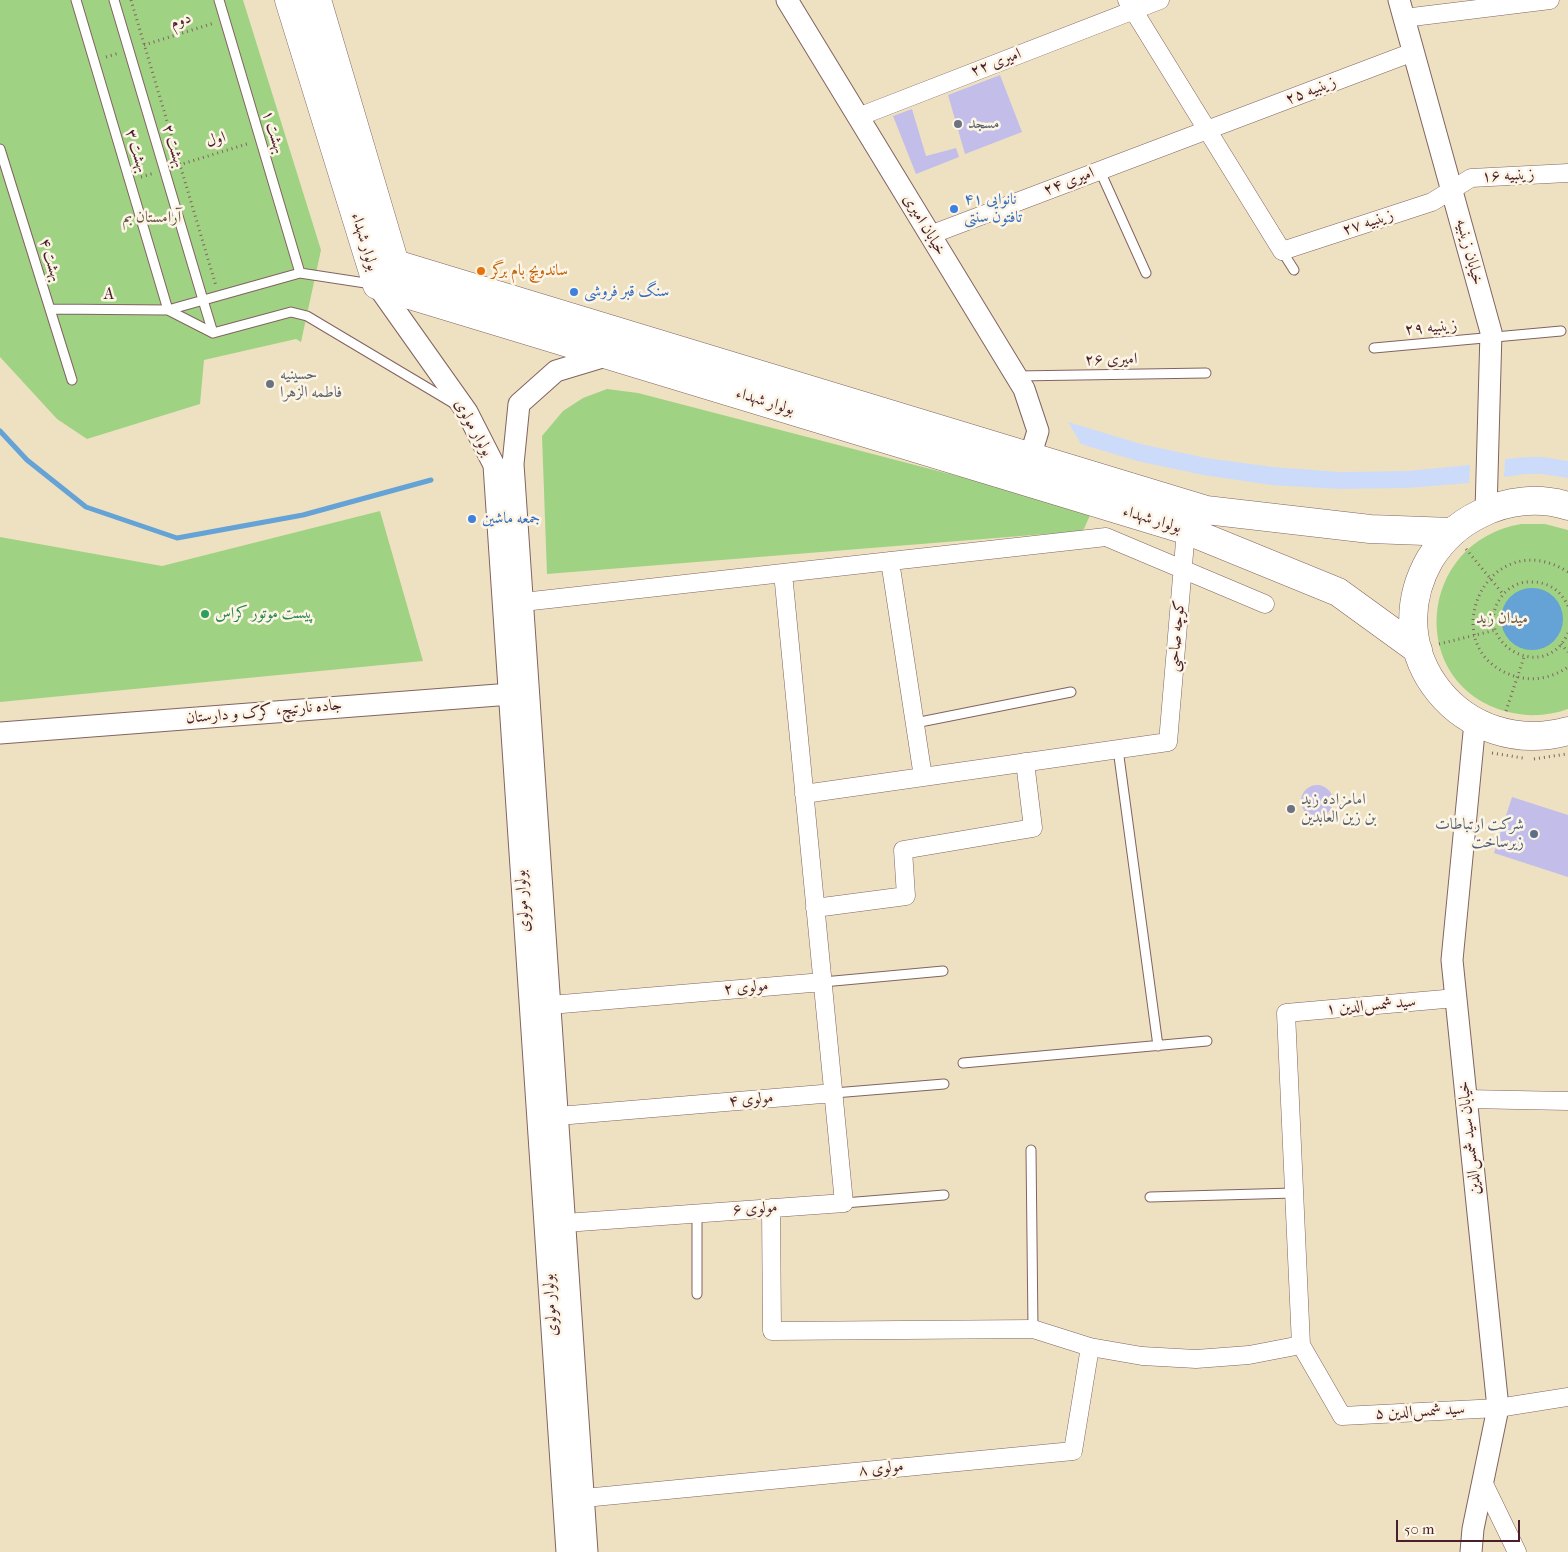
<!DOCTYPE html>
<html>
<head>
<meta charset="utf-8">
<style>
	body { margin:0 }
	#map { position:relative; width:1568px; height:1552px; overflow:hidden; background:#eee1c1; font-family:"IM FELL French Canon",serif }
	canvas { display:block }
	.scale { position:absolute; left:1396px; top:1520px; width:124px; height:22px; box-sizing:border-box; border:2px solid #4a1f2b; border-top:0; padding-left:6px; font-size:15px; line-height:18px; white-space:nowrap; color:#4a1f2b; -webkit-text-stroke:4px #fcf5e5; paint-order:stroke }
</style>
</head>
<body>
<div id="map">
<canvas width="1568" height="1552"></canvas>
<div class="scale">50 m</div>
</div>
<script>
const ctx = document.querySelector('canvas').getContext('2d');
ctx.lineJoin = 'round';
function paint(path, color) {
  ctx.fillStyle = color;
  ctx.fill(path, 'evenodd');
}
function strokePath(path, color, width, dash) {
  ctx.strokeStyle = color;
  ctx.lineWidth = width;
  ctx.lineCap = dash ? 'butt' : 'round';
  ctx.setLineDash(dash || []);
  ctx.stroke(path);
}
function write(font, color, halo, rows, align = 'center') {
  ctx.font = font + ' "IM FELL French Canon",Amiri,serif';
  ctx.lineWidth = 5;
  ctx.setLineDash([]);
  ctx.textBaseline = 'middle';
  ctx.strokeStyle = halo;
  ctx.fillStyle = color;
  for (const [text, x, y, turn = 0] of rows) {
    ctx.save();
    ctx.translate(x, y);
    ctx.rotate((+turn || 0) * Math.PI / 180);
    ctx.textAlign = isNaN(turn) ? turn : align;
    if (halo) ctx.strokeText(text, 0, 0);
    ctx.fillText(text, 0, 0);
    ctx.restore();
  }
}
const built = new Path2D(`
	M 1068,422 L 1141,444 L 1206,458 L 1273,467 L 1340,472 L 1407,471 L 1470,465 L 1469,483 L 1407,488 L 1339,489 L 1271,485 L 1203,475 L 1137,461 L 1081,444 Z
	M 1526,457 L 1543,457 L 1568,461 L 1568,478 L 1542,474 L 1526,474 L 1504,477 L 1505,459 Z`);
const green = new Path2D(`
	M 0,0 L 243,0 L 321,250 L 301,342 L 296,339 L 204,360 L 200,404 L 87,439 L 57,419 L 0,357 Z
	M 607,389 L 638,393 L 1092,511 L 1083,531 L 547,574 L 542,436 L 563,411 L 583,398 Z
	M 380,511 L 423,661 L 0,702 L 0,537 L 162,566 Z
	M 1521,524 L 1545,524 L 1568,530 L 1568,709 C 1549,716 1528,717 1508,712 C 1406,686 1416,542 1521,524 Z`);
const water = new Path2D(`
	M1501 619a31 31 0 1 1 62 0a31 31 0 1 1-62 0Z`);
const stream = new Path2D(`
	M 0,431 L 27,460 L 86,507 L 177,538 L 303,515 L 431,480`);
const building = new Path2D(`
	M 1000,75 L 1022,132 L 965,154 L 948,95 Z
	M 912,109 L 926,156 L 956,148 L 959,157 L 916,174 L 893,116 Z
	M1301 801a16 16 0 1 1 32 0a16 16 0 1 1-32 0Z
	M 1512,797 L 1568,815 L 1568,877 L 1494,853 Z`);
const path = new Path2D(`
	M 131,0 L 216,286
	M 144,45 L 214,23
	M 106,57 L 119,53
	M 179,165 L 250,143
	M 141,177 L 154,173
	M 1466,549 L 1503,594
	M 1568,572 C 1487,521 1431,649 1514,676 C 1533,682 1552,678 1568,667
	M 1568,606 C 1561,591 1549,582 1532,582 C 1520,581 1509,587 1502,596 C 1468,640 1544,687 1568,633
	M 1439,644 L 1496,630
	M 1561,644 L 1568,652
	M 1506,711 L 1524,657
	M 1492,753 L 1523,758
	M 1534,759 L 1567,754`);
const service = new Path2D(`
	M 114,0 L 203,300 L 213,333 L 168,310 L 300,273 L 372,284
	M 219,0 L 300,273
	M 0,149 L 72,380
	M 1100,171 L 1146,273
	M 1282,251 L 1294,270
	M 50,309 L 168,310 L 76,0
	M 213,333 L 291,312 L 307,316 L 453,403
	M 1374,348 L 1561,331
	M 1017,376 L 1206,373
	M 915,723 L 1071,692
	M 1118,749 L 1158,1046
	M 823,982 L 943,971
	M 963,1063 L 1207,1041
	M 834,1093 L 944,1084
	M 1031,1150 L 1033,1329
	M 1150,1197 L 1294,1193
	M 844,1203 L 944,1195
	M 697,1213 L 697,1294`);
const minor = new Path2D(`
	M 1127,0 L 1282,251 L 1432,202 L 1471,178 L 1568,173
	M 1404,18 L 1550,0
	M 858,117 L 1160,0
	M 930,235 L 1413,52
	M 890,561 L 923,777
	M 523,602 L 1106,537 L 1265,604
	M 804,794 L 1168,742 L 1186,530
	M 815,908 L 906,896 L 903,850 L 1033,828 L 1025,762
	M 1456,998 L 1286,1013 L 1301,1345 L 1342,1416 L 1498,1408 L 1568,1397
	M 550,1005 L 823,982
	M 1466,1099 L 1568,1101
	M 558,1116 L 834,1093
	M 771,1208 L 772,1331 L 1033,1329 L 1090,1347 L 1142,1356 L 1196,1359 L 1249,1355 L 1301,1345
	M 565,1223 L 844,1203 L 783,573
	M 1483,1482 L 1517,1552
	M 584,1498 L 1073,1451 L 1090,1347`);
const tertiary = new Path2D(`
	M 787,0 L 1024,389 L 1038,431 L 1030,457
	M 1399,0 L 1491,332 L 1486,511
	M 377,285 L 467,412 L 494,465 L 567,1552
	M 0,733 L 524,693
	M 587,1552 L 513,464 L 519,404 L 556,371 L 609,355
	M 1471,1552 L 1473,1529 L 1498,1408 L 1452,960 L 1475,722`);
const primary = new Path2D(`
	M 289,0 L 377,285 L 1186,530 L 1338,592 L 1418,650
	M 317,0 L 395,264 L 1206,510 L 1370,529 L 1452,532
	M 1568,506 C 1539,497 1507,500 1480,514 C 1459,524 1442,540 1430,559 C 1375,655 1464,760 1568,731`);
const markers = [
	[958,124,5,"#6b7280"],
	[954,209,5,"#3f7fe0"],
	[481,271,5,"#e8710a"],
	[574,292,5,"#3f7fe0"],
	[270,384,5,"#6b7280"],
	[472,519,5,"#3f7fe0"],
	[205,614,5,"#2e9e5b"],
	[1291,809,5,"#6b7280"],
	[1534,834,5,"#5c6f8a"]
];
const streetNames = [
	["دوم",181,21,-18],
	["امیری ۲۲",996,63,-21],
	["زینبیه ۲۵",1311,91,-21],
	["بهشت ۱",273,132,73],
	["اول",216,140,-17],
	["بهشت ۲",173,146,73],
	["بهشت ۳",136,151,73],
	["زینبیه ۱۶",1508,176,-3],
	["امیری ۲۴",1069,182,-21],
	["زینبیه ۲۷",1368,223,-18],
	["خیابان امیری",924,225,59],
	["بولوار شهداء",364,242,73],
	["خیابان زینبیه",1469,252,75],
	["بهشت ۴",50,260,73],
	["A",109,295],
	["زینبیه ۲۹",1431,328,-5],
	["امیری ۲۶",1111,360,-1],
	["بولوار شهداء",765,402,17],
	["بولوار مولوی",473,428,61],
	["بولوار شهداء",1152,520,17],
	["کوچه صاحبی",1177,636,-85],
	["جاده نارتیچ، کرک و دارستان",264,712,-5],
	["بولوار مولوی",523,901,-94],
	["مولوی ۲",746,988,-5],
	["سید شمس‌الدین ۱",1371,1006,-5],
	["مولوی ۴",751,1100,-5],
	["خیابان سید شمس‌الدین",1470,1138,-96],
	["مولوی ۶",755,1209,-4],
	["بولوار مولوی",551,1305,-94],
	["سید شمس‌الدین ۵",1420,1412,-3],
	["مولوی ۸",881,1469,-6]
];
const worshipNames = [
	["مسجد",968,124],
	["حسینیه",280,375],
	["فاطمه الزهرا",280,393],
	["امامزاده زید",1301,800],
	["بن زین العابدین",1301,818]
];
const shopNames = [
	["نانوایی ۴۱",964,200],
	["تافتون سنتی",964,218],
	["سنگ قبر فروشی",584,292],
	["جمعه ماشین",482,519]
];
const parkNames = [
	["آرامستان بم",152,218],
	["میدان زید",1502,619]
];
const foodNames = [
	["ساندویچ بام برگر",491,271]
];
const leisureNames = [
	["پیست موتور کراس",215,614]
];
const serviceNames = [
	["شرکت ارتباطات",1524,825],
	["زیرساخت",1524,843]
];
paint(built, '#cddbfa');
paint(green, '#9fd383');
paint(water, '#65a2d6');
strokePath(stream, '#65a2d6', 5);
paint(building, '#c3bdea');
strokePath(service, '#836360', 11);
strokePath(minor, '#836360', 19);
strokePath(tertiary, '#836360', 23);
strokePath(primary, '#836360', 29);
strokePath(path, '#836360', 3, [1, 4]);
strokePath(service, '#fff', 9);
strokePath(minor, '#fff', 18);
strokePath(tertiary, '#fff', 21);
strokePath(primary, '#fff', 28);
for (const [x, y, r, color] of markers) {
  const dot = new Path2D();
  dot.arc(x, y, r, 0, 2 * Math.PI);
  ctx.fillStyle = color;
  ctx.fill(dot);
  strokePath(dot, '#fcf5e5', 2);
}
write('16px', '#4a1f2b', '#fcf5e5', streetNames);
write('16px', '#5b616d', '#fcf5e5', worshipNames, 'left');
write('16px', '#366cbe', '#fcf5e5', shopNames, 'left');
write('16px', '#645545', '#fcf5e5', parkNames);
write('16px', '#c56008', '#fcf5e5', foodNames, 'left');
write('16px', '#27864d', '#fcf5e5', leisureNames, 'left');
write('16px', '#4e5e75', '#fcf5e5', serviceNames, 'right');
</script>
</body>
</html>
